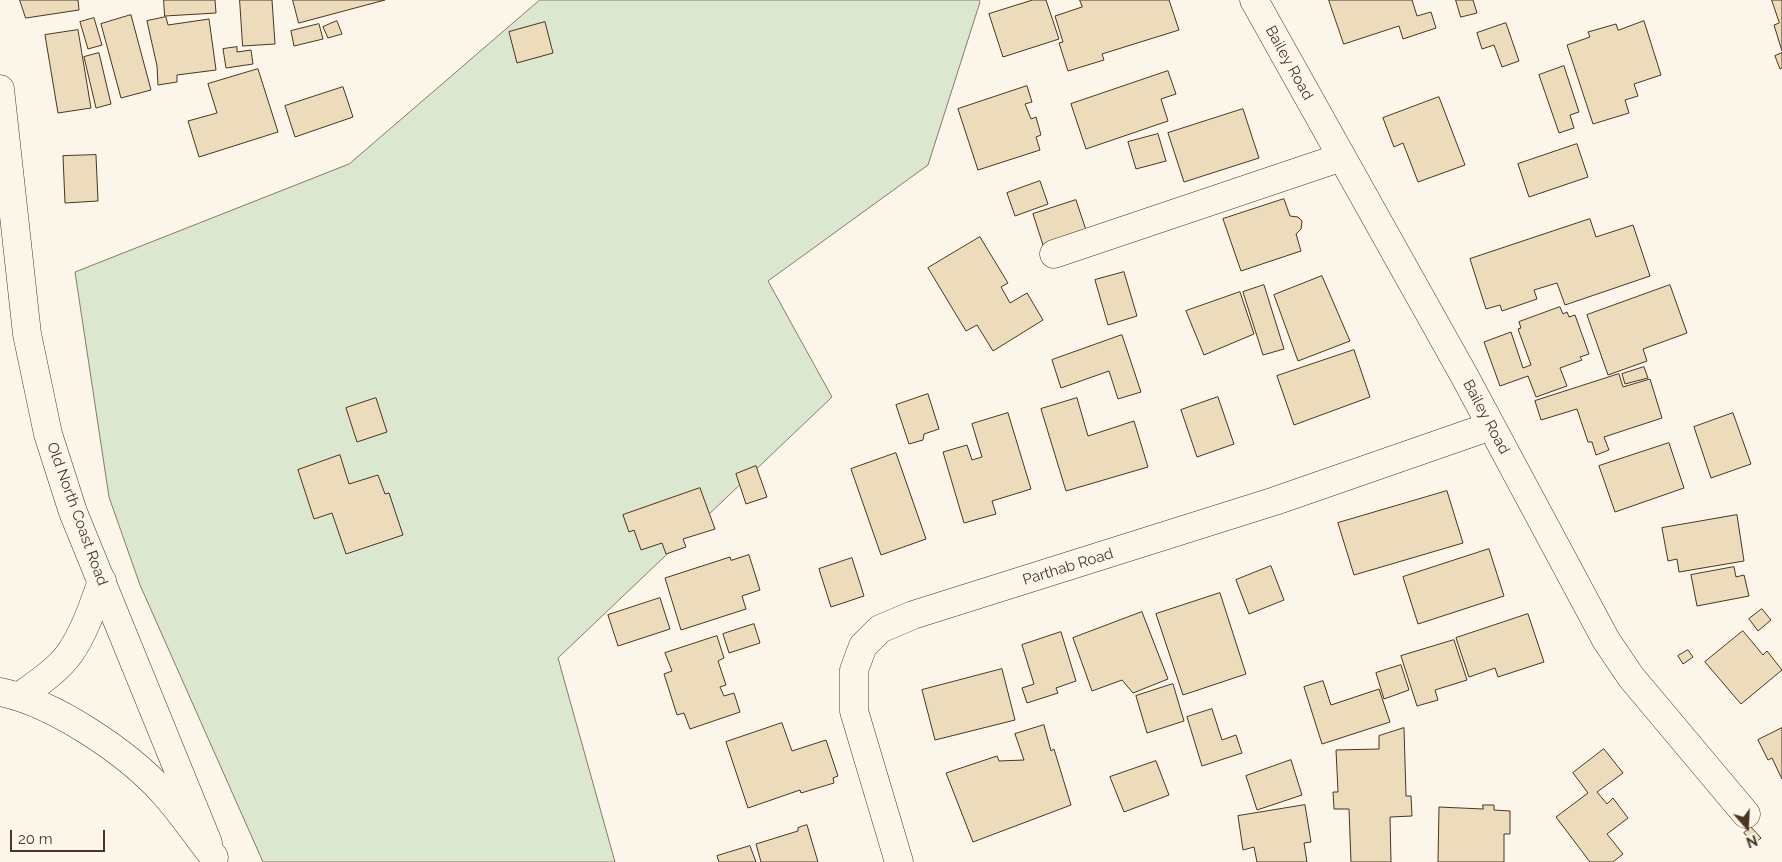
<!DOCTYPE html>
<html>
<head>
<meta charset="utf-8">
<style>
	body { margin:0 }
	#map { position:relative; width:1782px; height:862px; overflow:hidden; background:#fbf6e9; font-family:Raleway,sans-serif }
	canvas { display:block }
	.north { position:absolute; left:1722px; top:802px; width:50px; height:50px; -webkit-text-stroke:4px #fbf6e9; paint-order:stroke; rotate:161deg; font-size:14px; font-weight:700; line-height:20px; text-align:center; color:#4a3520 }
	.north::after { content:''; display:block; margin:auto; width:18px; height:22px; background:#4a3520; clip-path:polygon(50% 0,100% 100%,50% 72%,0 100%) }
	.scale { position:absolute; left:10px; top:830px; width:95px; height:22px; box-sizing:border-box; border:2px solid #4a3520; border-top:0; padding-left:6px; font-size:15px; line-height:18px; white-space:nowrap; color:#4a3520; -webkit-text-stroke:4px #fbf6e9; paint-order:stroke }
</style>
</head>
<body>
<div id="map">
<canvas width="1782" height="862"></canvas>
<div class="north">N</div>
<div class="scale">20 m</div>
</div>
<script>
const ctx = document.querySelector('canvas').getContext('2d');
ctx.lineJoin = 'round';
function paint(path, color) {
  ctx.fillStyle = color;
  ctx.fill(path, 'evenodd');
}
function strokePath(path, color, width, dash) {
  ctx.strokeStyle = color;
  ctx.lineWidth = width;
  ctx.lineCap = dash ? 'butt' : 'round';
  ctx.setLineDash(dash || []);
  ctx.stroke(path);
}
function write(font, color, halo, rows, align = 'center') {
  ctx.font = font + ' Raleway,sans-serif';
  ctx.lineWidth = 4;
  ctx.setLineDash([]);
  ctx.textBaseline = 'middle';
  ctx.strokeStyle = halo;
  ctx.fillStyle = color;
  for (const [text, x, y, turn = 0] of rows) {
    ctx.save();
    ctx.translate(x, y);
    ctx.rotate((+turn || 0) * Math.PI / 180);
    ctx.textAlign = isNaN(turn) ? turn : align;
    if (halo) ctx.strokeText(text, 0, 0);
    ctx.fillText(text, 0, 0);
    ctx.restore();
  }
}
const green = new Path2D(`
	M 540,0 L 979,0 L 980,2 L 928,165 L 768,281 L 832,397 L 558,658 L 615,862 L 263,862 L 140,585 L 109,497 L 75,272 L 349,164 Z`);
const building = new Path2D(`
	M 20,0 L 78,0 L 79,10 L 26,18 Z
	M 164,0 L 215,0 L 216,13 L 165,16 Z
	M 240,0 L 272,0 L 275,44 L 243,46 Z
	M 293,0 L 385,0 L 299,23 Z
	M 1033,0 L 1046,0 L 1059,39 L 1003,57 L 989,14 Z
	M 1080,0 L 1169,0 L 1179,30 L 1102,54 L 1104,60 L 1068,71 L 1059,43 L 1063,42 L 1055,16 L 1082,7 Z
	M 1329,0 L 1412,0 L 1417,16 L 1431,12 L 1436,28 L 1403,39 L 1399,26 L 1344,44 Z
	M 1456,0 L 1473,0 L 1477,13 L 1461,17 Z
	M 1772,0 L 1782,0 L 1782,51 L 1774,25 L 1779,23 Z
	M 131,15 L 151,90 L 121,98 L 101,24 Z
	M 166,17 L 168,25 L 209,19 L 216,70 L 177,75 L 177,82 L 158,85 L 157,66 L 147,21 Z
	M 94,18 L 102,45 L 88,49 L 80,22 Z
	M 337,21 L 342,34 L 328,38 L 323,27 Z
	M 1644,21 L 1661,75 L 1634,84 L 1638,96 L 1625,100 L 1629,113 L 1593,124 L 1567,45 L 1590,37 L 1588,32 L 1616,24 L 1618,30 Z
	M 545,22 L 553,53 L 517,63 L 509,32 Z
	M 1506,23 L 1519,61 L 1502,67 L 1494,45 L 1482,49 L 1477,33 Z
	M 319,24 L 323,39 L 294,46 L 291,31 Z
	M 78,30 L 91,108 L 58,113 L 45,35 Z
	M 237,47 L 237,52 L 251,50 L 253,64 L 226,68 L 223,49 Z
	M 99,53 L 111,104 L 96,108 L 84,57 Z
	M 1782,53 L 1782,68 L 1780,69 L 1775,56 Z
	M 1564,66 L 1579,112 L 1570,115 L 1574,128 L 1559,133 L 1539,75 Z
	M 258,69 L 278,132 L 199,157 L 188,121 L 217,113 L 208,84 Z
	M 1168,71 L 1176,94 L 1161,99 L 1168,121 L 1086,149 L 1071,104 Z
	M 1027,86 L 1032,102 L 1025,104 L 1031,119 L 1036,117 L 1041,135 L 1036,137 L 1040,150 L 978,170 L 958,109 Z
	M 343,87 L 353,117 L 295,137 L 285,106 Z
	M 1439,97 L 1465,165 L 1418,182 L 1403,143 L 1394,147 L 1383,118 Z
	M 1243,109 L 1259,158 L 1184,182 L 1168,133 Z
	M 1158,134 L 1166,161 L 1136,169 L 1128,142 Z
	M 1577,144 L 1588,177 L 1529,197 L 1518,164 Z
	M 96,155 L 98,201 L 65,203 L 63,156 Z
	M 1040,181 L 1048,204 L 1015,216 L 1007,193 Z
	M 1284,199 L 1290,216 L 1298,217 L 1302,221 L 1301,229 L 1296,234 L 1301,251 L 1241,271 L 1223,219 Z
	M 1076,200 L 1087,233 L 1044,248 L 1033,214 Z
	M 1590,219 L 1596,237 L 1633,225 L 1650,276 L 1565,305 L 1557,283 L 1534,290 L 1537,299 L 1502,311 L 1500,305 L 1486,309 L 1470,259 Z
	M 980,237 L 1008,283 L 1001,287 L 1010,303 L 1027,293 L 1043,320 L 993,351 L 977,325 L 966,331 L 928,268 Z
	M 1124,272 L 1137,316 L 1108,325 L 1095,280 Z
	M 1322,276 L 1350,341 L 1298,361 L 1274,295 Z
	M 1264,285 L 1284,349 L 1263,355 L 1243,292 Z
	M 1670,285 L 1687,333 L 1643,349 L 1647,361 L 1608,375 L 1587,315 Z
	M 1240,292 L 1254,334 L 1204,355 L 1186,311 Z
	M 1560,307 L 1563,314 L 1567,312 L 1569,317 L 1575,315 L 1589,354 L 1580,357 L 1582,360 L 1560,368 L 1567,386 L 1536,397 L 1528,376 L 1500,386 L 1484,342 L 1511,332 L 1523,368 L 1531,365 L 1518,329 L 1521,328 L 1519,322 Z
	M 1122,335 L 1141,392 L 1118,399 L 1109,371 L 1061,388 L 1052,360 Z
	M 1354,350 L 1370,397 L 1294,425 L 1277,376 Z
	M 1644,367 L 1648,378 L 1625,384 L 1622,374 Z
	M 1619,374 L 1623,387 L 1650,379 L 1662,418 L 1604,437 L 1609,450 L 1596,455 L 1592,442 L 1588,442 L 1577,409 L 1541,420 L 1535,401 Z
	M 928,394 L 939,429 L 924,434 L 923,440 L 909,444 L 896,405 Z
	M 1218,397 L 1234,444 L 1197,457 L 1181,410 Z
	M 376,398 L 387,432 L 357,442 L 346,408 Z
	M 1077,398 L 1088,436 L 1134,421 L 1148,467 L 1066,491 L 1041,409 Z
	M 1008,413 L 1031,489 L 992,501 L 996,514 L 964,523 L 943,452 L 967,445 L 972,460 L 982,457 L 972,424 Z
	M 1733,413 L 1751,464 L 1711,478 L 1694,427 Z
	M 1669,443 L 1684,488 L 1615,512 L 1599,466 Z
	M 896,453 L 926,539 L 881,555 L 851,469 Z
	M 340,455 L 349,484 L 378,475 L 385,494 L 389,493 L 403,535 L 346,554 L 332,513 L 314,519 L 298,470 Z
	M 756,466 L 767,497 L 746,504 L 736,474 Z
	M 700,488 L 715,529 L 683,539 L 686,547 L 666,554 L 662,543 L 641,550 L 634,530 L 629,532 L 623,515 Z
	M 1447,491 L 1463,543 L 1354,575 L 1338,523 Z
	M 1737,515 L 1744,561 L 1679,572 L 1677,559 L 1668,561 L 1662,528 Z
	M 1489,549 L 1504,596 L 1418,624 L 1403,577 Z
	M 749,555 L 760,590 L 742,596 L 746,609 L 681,630 L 665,578 L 730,557 L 731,560 Z
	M 852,558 L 864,596 L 831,607 L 819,569 Z
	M 1271,566 L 1284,600 L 1249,614 L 1236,580 Z
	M 1734,567 L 1736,577 L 1744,575 L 1749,596 L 1697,606 L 1691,575 Z
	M 1220,593 L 1246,674 L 1183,695 L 1156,614 Z
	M 660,598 L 670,629 L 618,646 L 608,615 Z
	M 1762,609 L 1771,620 L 1758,631 L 1749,619 Z
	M 1142,612 L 1168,679 L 1133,693 L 1122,680 L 1092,691 L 1073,638 Z
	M 1528,614 L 1544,662 L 1498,677 L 1495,668 L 1469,677 L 1456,638 Z
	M 754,624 L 760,643 L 729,653 L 723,634 Z
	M 1743,631 L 1763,655 L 1767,651 L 1782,670 L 1741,704 L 1705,662 Z
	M 1061,632 L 1076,681 L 1056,688 L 1058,693 L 1027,703 L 1022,688 L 1034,684 L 1022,645 Z
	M 717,636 L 724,658 L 718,661 L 726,685 L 720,687 L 724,696 L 734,693 L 740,712 L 690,729 L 684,713 L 677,715 L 664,674 L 672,671 L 665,653 Z
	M 1454,640 L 1467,680 L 1435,690 L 1438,700 L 1417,706 L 1401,656 Z
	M 1688,650 L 1693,657 L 1683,664 L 1678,656 Z
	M 1401,665 L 1409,690 L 1384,699 L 1376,673 Z
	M 1002,669 L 1015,720 L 935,740 L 922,690 Z
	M 1323,681 L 1331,705 L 1379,689 L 1390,722 L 1322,744 L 1304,687 Z
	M 1173,684 L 1184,721 L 1147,733 L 1136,696 Z
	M 1212,709 L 1222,740 L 1236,735 L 1242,753 L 1202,766 L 1187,717 Z
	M 782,723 L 792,751 L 826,740 L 838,776 L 833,778 L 834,783 L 801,793 L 800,790 L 748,808 L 726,742 Z
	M 1044,725 L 1051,751 L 1054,749 L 1071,805 L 973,842 L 946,773 L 997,756 L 999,761 L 1024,760 L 1015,734 Z
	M 1404,728 L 1406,796 L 1411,796 L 1412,816 L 1390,817 L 1391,862 L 1351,862 L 1349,809 L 1334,809 L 1333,792 L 1338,792 L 1336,750 L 1379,749 L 1379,736 Z
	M 1782,728 L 1782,779 L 1772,758 L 1768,760 L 1758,740 Z
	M 1604,749 L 1623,773 L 1597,792 L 1607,804 L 1613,798 L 1628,818 L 1607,834 L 1623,854 L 1613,862 L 1590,862 L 1556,817 L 1588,793 L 1573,773 Z
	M 1291,760 L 1302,795 L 1257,810 L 1246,776 Z
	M 1156,761 L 1169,795 L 1124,812 L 1110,777 Z
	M 1305,805 L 1311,842 L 1304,843 L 1307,862 L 1257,862 L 1254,847 L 1243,850 L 1238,816 Z
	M 1483,805 L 1494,805 L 1494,810 L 1510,811 L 1510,834 L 1504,834 L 1504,862 L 1438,862 L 1439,807 L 1483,809 Z
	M 807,825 L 818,862 L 761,862 L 756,844 L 798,831 L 798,828 Z
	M 1751,827 L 1761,838 L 1754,844 L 1744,833 Z
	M 750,846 L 756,862 L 719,862 L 717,856 Z`);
const minor = new Path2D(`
	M 1254,0 L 1465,377 L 1606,640 L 1631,677 L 1746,814
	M 0,89 L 27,334 L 48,434 L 73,512 L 208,843
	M 1054,254 L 1342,157
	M 899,862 L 854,711 L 854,670 L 863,646 L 880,629 L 913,615 L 1275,501 L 1491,426`);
const primary = new Path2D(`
	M 0,692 C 54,703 127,752 164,793 C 182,813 197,836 214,857
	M 20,696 C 37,684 58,670 70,653 C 85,631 93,606 102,581`);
const streetNames = [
	["Bailey Road",1289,63,61],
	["Bailey Road",1486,417,62],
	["Old North Coast Road",77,514,70],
	["Parthab Road",1068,567,-17]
];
paint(green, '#dce7d0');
strokePath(green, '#887966', 1);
paint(building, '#ecdcbc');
strokePath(building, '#4a3520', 1);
strokePath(minor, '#4a3520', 29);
strokePath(primary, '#4a3520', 29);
strokePath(minor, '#fbf6e9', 28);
strokePath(primary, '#fbf6e9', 28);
write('15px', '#4a3520', '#fbf6e9', streetNames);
</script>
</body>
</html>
